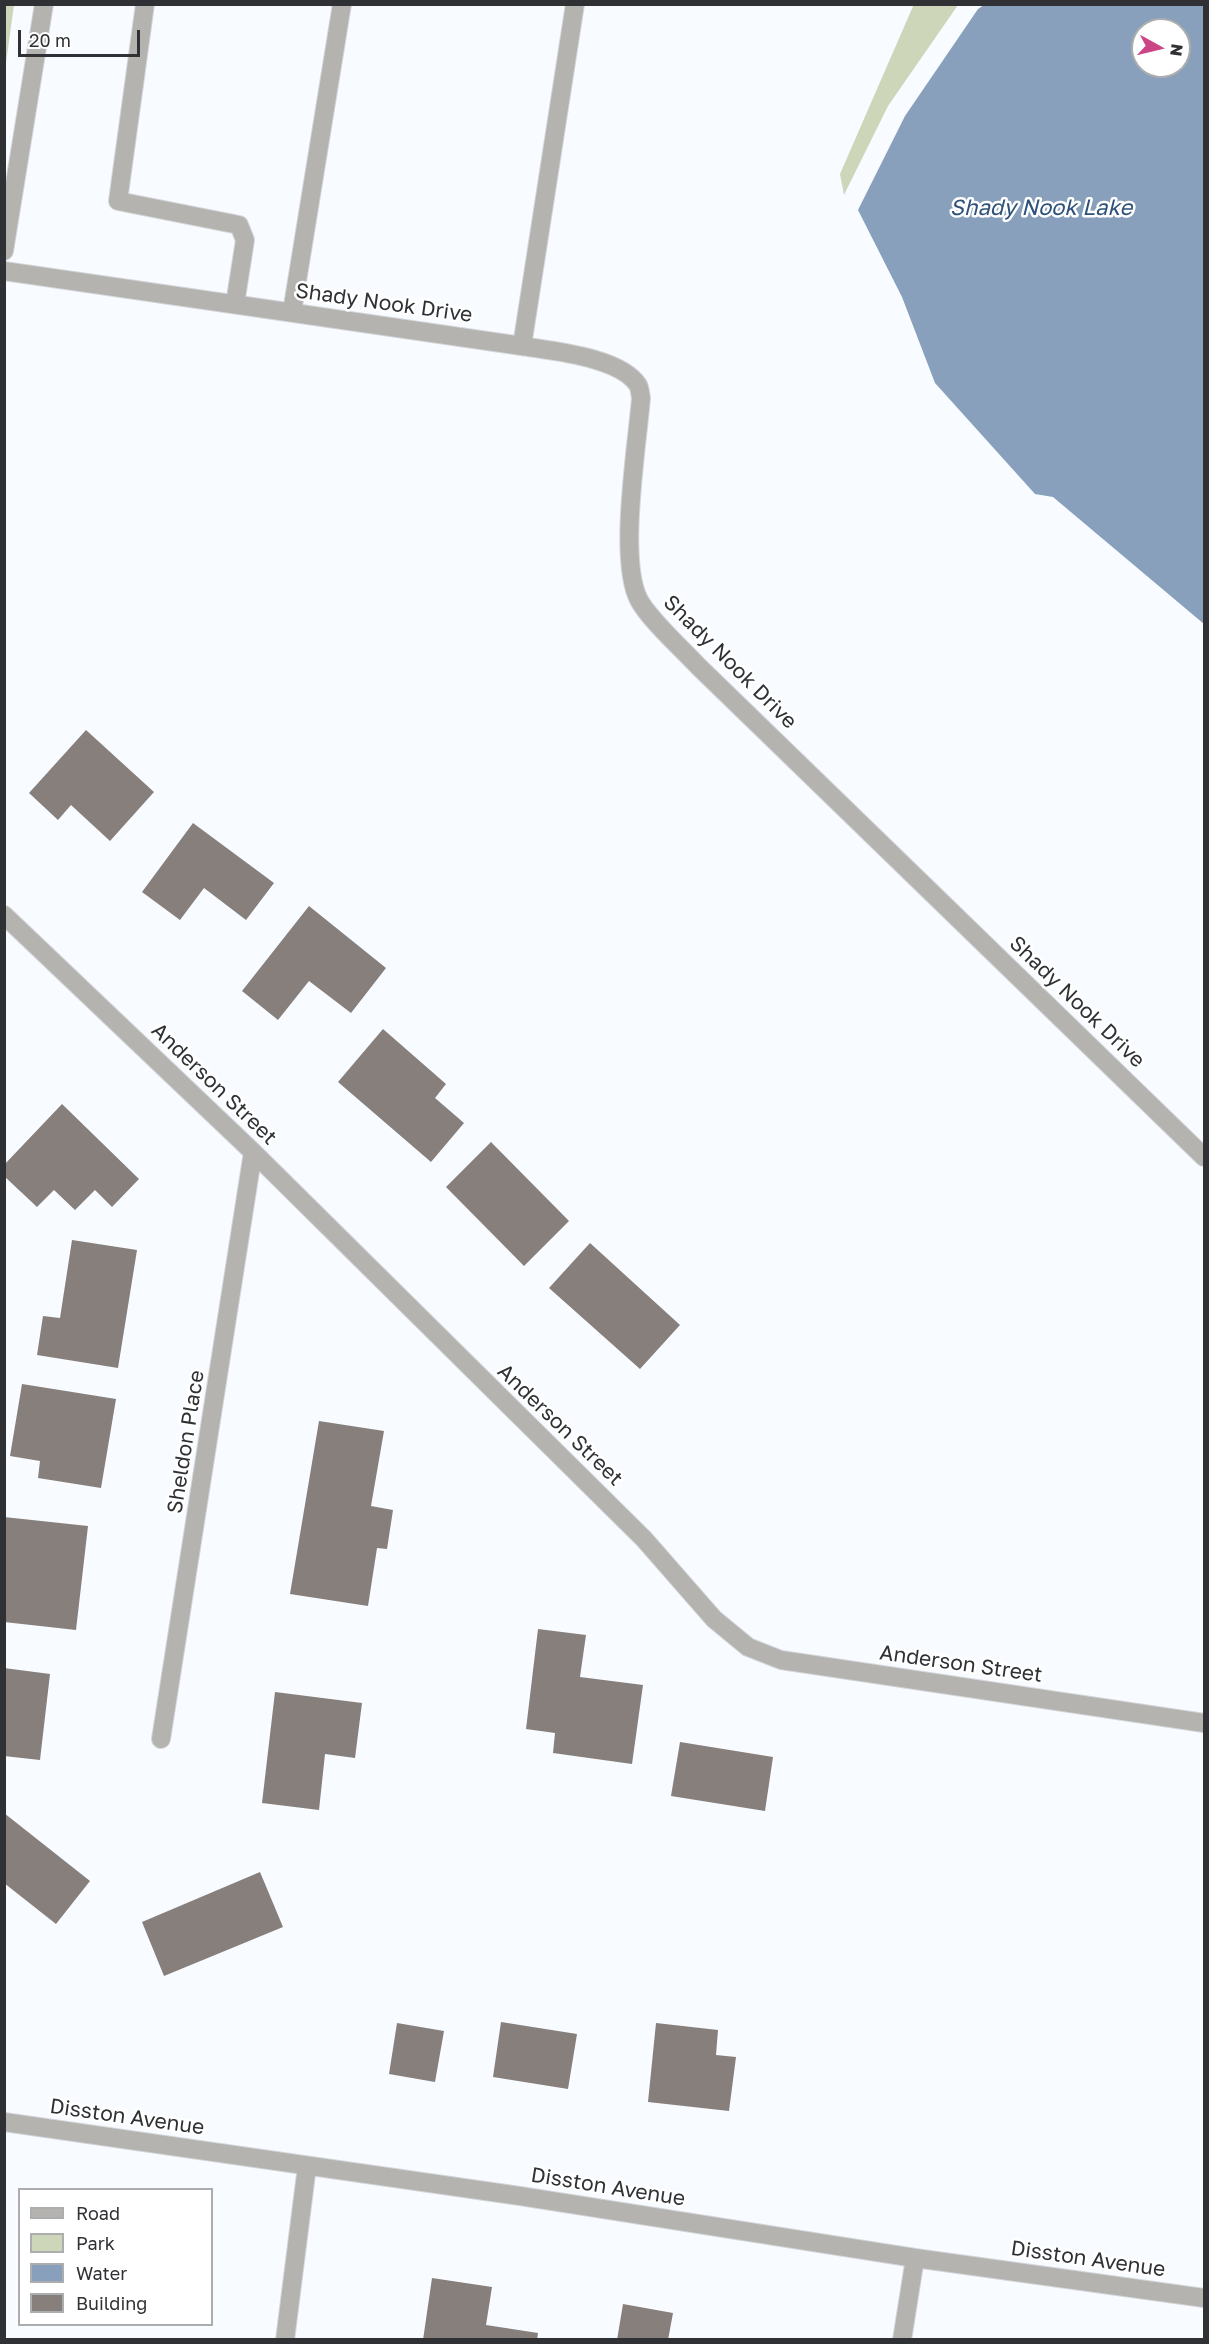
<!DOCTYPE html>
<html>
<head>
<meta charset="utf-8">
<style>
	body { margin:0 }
	#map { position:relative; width:1209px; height:2344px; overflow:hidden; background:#f8fbff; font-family:"Golos Text",sans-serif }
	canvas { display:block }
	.frame { position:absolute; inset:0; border:6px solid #2f3134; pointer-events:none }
	.legend { position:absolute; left:18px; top:2188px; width:195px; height:138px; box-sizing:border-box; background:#fff; border:2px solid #acadae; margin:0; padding:8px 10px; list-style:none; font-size:18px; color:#2f3134 }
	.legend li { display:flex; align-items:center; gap:12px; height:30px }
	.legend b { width:30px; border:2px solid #acadae }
	.north { position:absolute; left:1131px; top:18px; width:60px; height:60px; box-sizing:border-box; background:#fff; border:2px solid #acadae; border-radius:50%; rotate:98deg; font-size:16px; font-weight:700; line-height:24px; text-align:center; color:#2f3134 }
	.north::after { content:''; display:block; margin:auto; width:21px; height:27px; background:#cb4587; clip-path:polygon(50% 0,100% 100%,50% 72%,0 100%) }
	.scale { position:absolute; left:18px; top:30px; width:122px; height:27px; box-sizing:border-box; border:3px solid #2f3134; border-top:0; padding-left:8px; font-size:18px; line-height:21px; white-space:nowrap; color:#2f3134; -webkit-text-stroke:4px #fff; paint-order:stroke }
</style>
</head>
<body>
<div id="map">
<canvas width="1209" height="2344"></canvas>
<div class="frame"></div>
<ul class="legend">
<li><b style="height:8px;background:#b5b3b0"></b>Road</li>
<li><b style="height:16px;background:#ced6ba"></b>Park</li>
<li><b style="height:16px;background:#88a0bb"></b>Water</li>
<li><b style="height:16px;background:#867f7c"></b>Building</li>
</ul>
<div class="north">N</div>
<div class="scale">20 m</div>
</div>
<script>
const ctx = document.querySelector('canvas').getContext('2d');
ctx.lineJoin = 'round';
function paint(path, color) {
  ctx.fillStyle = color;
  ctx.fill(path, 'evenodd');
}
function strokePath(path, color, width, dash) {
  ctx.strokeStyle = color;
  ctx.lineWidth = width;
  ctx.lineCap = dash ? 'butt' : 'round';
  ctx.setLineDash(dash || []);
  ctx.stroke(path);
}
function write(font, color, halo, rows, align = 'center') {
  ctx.font = font + ' "Golos Text",sans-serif';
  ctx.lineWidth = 5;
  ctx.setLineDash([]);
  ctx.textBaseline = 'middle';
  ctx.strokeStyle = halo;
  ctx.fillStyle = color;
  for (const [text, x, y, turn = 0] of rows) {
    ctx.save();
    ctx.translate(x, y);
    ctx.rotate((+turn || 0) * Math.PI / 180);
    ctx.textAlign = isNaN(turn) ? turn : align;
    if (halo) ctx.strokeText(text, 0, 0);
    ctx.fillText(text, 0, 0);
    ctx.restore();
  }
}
const green = new Path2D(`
	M 5,4 L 14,5 L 5,70 L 4,5 Z
	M 914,4 L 958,5 L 888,106 L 844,195 L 840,174 Z`);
const water = new Path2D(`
	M 984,5 L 1204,5 L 1204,624 L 1053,497 L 1035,494 L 935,383 L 902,297 L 858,210 L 905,116 L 978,9 ZM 1143,30 L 1179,30 L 1179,66 L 1143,66 Z`);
const building = new Path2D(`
	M 86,730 L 154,792 L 110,841 L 71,805 L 58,820 L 29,793 Z
	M 193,823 L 274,883 L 246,920 L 204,888 L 180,920 L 142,892 Z
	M 309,906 L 386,968 L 351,1013 L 309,981 L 278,1020 L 242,991 Z
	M 383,1029 L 446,1084 L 435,1098 L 464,1123 L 431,1162 L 338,1082 Z
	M 62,1104 L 139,1179 L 112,1207 L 95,1190 L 75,1210 L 54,1190 L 37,1207 L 4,1176 L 4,1165 Z
	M 491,1142 L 569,1221 L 524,1266 L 446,1187 Z
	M 72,1240 L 137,1250 L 118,1368 L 37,1355 L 43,1316 L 60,1318 Z
	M 590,1243 L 680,1325 L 640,1369 L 549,1288 Z
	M 22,1384 L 116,1399 L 101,1488 L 38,1478 L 40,1461 L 10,1456 Z
	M 319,1421 L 384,1431 L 371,1506 L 393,1510 L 387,1549 L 377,1548 L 368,1606 L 290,1594 Z
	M 4,1517 L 88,1526 L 76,1630 L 4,1622 Z
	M 538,1629 L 586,1635 L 580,1677 L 643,1685 L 632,1764 L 553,1753 L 555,1733 L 526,1729 Z
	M 4,1668 L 50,1674 L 40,1760 L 4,1756 Z
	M 275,1692 L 362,1703 L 355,1758 L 325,1754 L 319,1810 L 262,1803 Z
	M 680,1742 L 773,1757 L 765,1811 L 671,1796 Z
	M 4,1813 L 90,1881 L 56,1924 L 4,1883 Z
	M 260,1872 L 283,1927 L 164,1976 L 142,1922 Z
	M 501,2022 L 577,2034 L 568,2089 L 493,2077 Z
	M 397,2023 L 444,2031 L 435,2082 L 389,2074 Z
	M 656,2023 L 718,2030 L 716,2055 L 736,2057 L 729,2111 L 648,2102 Z
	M 432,2278 L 492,2287 L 486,2325 L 538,2333 L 537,2340 L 423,2340 Z
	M 623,2304 L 673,2313 L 668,2340 L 617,2340 Z`);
const lane = new Path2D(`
	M 145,4 L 118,201 L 239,225 L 245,240 L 235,304
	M 292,312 L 342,4
	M 522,346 L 575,4`);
const street = new Path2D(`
	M 4,251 L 44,4
	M 4,271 L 522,346 C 552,351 620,357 638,385 C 640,388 640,394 641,398 C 637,447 618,560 639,600 C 649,619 682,649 698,666 L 1204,1157
	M 4,915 L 253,1152 L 644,1539 L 714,1619 L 748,1647 L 781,1660 L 1204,1723
	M 161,1739 L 253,1152
	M 4,2122 L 520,2196 L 915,2258 L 1204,2298
	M 285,2340 L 307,2166
	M 902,2340 L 915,2258`);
const streetNames = [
	["Shady Nook Drive",384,303,8],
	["Shady Nook Drive",730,662,45],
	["Shady Nook Drive",1077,1002,44],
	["Anderson Street",214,1084,44],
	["Anderson Street",560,1425,44],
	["Sheldon Place",186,1442,-81],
	["Anderson Street",961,1664,8],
	["Disston Avenue",127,2117,8],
	["Disston Avenue",608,2187,9],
	["Disston Avenue",1088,2259,8]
];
const waterNames = [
	["Shady Nook Lake",1041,208]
];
paint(green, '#ced6ba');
paint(water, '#88a0bb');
paint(building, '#867f7c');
strokePath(lane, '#d4d7da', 20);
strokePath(street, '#d4d7da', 20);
strokePath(lane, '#b5b3b0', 18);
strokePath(street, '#b5b3b0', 18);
write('21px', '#2f3134', '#fff', streetNames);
write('italic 22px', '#2e5279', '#fff', waterNames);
</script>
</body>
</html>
